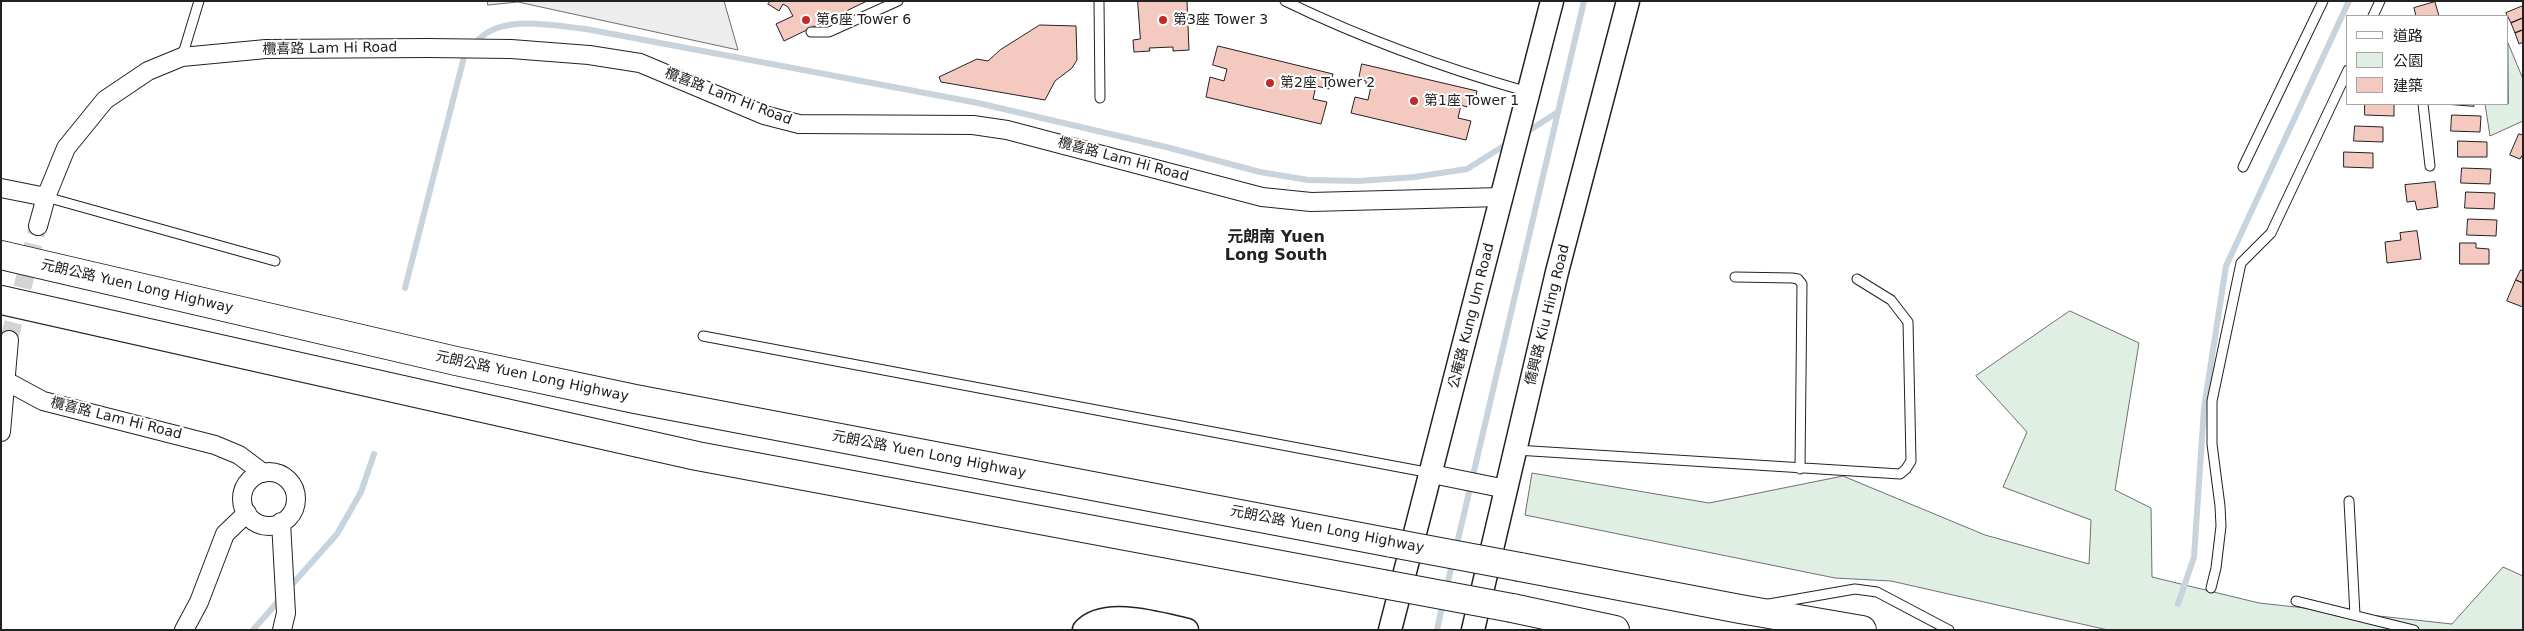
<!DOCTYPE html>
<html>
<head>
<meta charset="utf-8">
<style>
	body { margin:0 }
	#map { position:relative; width:2524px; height:631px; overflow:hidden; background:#fff; font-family:"DejaVu Sans","Noto Sans TC",sans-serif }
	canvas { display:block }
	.frame { position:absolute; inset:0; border:2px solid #222; pointer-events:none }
	.legend { position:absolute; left:2346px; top:15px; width:162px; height:90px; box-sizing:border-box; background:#fff; border:1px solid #a7a7a7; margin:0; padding:6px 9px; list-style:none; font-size:15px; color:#222 }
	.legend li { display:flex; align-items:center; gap:10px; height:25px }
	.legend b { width:25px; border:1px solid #a7a7a7 }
</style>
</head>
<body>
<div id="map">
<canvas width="2524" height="631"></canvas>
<div class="frame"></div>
<ul class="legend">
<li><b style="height:6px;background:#fff"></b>道路</li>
<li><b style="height:14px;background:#e0efe3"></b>公園</li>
<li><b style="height:14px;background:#f3c9c0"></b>建築</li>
</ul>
</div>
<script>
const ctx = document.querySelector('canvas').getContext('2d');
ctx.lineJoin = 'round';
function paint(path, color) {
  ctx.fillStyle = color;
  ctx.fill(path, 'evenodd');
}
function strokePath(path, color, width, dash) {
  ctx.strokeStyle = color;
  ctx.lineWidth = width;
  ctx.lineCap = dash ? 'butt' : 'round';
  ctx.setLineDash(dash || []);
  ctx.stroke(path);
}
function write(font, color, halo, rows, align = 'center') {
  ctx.font = font + ' "DejaVu Sans","Noto Sans TC",sans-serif';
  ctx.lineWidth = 4;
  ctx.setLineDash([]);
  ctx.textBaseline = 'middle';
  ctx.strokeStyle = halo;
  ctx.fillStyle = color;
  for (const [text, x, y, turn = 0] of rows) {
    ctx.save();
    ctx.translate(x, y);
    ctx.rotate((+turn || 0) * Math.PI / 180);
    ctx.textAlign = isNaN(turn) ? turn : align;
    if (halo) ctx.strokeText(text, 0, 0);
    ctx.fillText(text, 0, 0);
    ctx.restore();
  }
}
const green = new Path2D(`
	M 2508,43 L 2523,79 L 2523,121 L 2490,136 L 2485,104 L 2508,104 Z
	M 2070,311 L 2139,343 L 2115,490 L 2151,508 L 2152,577 L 2259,603 L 2452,624 L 2503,567 L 2523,576 L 2523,630 L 2108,630 L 1891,581 L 1835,578 L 1525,515 L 1532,473 L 1709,503 L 1843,476 L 1985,535 L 2089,564 L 2091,520 L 2003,487 L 2027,432 L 1976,376 Z`);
const parking = new Path2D(`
	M 488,1 L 724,1 L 738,50 L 518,2 L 488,5 Z`);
const stream = new Path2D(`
	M 1525,133 L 1558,112
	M 405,288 L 464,57 C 469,51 474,44 479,39 C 504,14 555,26 586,29 L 978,103 L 1166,147 L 1260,172 L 1308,180 L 1359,181 L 1415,177 L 1467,169 L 1510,142
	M 1456,548 L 1584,1
	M 288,589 L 337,534 L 361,492 L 374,454
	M 1446,590 L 1453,560
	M 2178,604 L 2194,557 L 2204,408 L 2226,266 L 2349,1
	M 253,630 L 282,597
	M 1437,630 L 1443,602`);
const building = new Path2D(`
	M 771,1 L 867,1 L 784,41 L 776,24 L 793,16 L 788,7 L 783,4 L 779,11 L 768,4 Z
	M 1138,1 L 1187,1 L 1189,50 L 1173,51 L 1173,47 L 1149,48 L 1150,51 L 1134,52 L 1133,40 L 1140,39 Z
	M 2435,2 L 2439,16 L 2416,16 L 2414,8 Z
	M 2523,6 L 2523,18 L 2511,23 L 2506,13 Z
	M 2523,18 L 2523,30 L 2515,33 L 2511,23 Z
	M 1040,25 L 1076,26 L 1077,60 L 1072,68 L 1055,81 L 1045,100 L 941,82 L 939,77 L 977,59 L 988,61 L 1000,50 Z
	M 2523,30 L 2523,42 L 2519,44 L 2515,33 Z
	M 1218,46 L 1333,74 L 1329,89 L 1316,86 L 1313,99 L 1327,102 L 1321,124 L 1206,97 L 1210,77 L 1224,81 L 1227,69 L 1213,65 Z
	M 1362,64 L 1477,91 L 1474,104 L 1468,103 L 1467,107 L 1461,105 L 1458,118 L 1471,121 L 1466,140 L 1351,113 L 1355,97 L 1368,100 L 1371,86 L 1366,84 L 1366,81 L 1359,79 Z
	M 2365,104 L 2394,104 L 2394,116 L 2365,115 Z
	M 2445,104 L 2474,104 L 2474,106 Z
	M 2452,115 L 2481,116 L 2480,132 L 2451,131 Z
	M 2355,126 L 2383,127 L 2383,142 L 2354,141 Z
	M 2519,134 L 2523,135 L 2523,154 L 2520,159 L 2510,155 Z
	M 2458,141 L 2487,142 L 2487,157 L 2458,157 Z
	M 2344,152 L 2373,153 L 2373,168 L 2344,167 Z
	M 2462,168 L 2491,169 L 2490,184 L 2461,183 Z
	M 2435,182 L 2438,207 L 2417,210 L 2415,201 L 2407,202 L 2405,185 Z
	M 2466,192 L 2495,193 L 2494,209 L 2465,208 Z
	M 2468,219 L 2497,220 L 2496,236 L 2467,235 Z
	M 2417,231 L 2421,259 L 2387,263 L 2385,242 L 2401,240 L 2400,233 Z
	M 2460,243 L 2476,243 L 2476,248 L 2489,249 L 2489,264 L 2460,264 Z
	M 2521,270 L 2523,271 L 2523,283 L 2516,280 Z
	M 2516,280 L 2523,283 L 2523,307 L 2507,301 Z`);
const minorTunnel = new Path2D(`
	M 9,340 L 38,226`);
const service = new Path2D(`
	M 1099,1 L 1100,98
	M 1285,1 C 1363,39 1444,68 1528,92
	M 2373,16 L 2380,1
	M 811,32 L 829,32 L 898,1
	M 182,57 L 199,1
	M 2423,104 L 2430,166
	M 2243,167 L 2323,1
	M 46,197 L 275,261
	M 1735,277 L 1792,278 L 1798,279 L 1802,284 L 1800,469
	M 703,336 L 1431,473
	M 1516,450 L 1900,474 L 1906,469 L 1911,461 L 1908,322 L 1891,300 L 1857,279
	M 2349,501 L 2355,615
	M 2211,588 L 2216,568 L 2221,526 L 2220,506 L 2212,444 L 2212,401 L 2241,263 L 2271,233 L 2348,70
	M 2296,601 L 2414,630
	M 1769,604 L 1855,589 L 1877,592 L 1949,630`);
const minor = new Path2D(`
	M 1,188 L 46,197
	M 38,226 L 46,197 L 66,148 L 105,100 L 148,71 L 182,57 L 266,49 L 428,48 L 511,49 L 589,55 L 640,63 L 764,115 L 799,124 L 973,125 L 1007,130 L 1262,197 L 1311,202 L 1501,197
	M 6,381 L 43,401 L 215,445 L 239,455 L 263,473
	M 1,432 L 9,340
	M242 499a27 27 0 1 1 54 0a27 27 0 1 1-54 0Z
	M 1432,474 L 1506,489
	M 281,522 L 286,613 L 282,630
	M 184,630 L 199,602 L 225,534 L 247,513`);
const tertiary = new Path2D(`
	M 1084,630 C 1105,607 1160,624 1187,630
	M 1390,630 L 1552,1
	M 1473,630 L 1557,272 L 1628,1`);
const motorway = new Path2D(`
	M 1,255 L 456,361 L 635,399 L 1392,543
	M 1,300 L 697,456 L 1383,584
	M 1520,567 L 1740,609 L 1862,630
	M 1512,608 L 1615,630`);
const motorwayBridge = new Path2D(`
	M 1392,543 L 1520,567
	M 1383,584 L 1512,608`);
const markers = [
	[806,20,5,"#c62828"],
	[1163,20,5,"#c62828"],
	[1270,83,5,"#c62828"],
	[1414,101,5,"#c62828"]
];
const poiNames = [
	["第6座 Tower 6",816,20],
	["第3座 Tower 3",1173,20],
	["第2座 Tower 2",1280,83],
	["第1座 Tower 1",1424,101]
];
const streetNames = [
	["欖喜路 Lam Hi Road",330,49,-1],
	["欖喜路 Lam Hi Road",728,97,21],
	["欖喜路 Lam Hi Road",1123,160,15],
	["元朗公路 Yuen Long Highway",137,287,13],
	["僑興路 Kiu Hing Road",1548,315,-76],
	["公庵路 Kung Um Road",1472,316,-76],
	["元朗公路 Yuen Long Highway",532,377,12],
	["欖喜路 Lam Hi Road",116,419,14],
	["元朗公路 Yuen Long Highway",929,455,11],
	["元朗公路 Yuen Long Highway",1327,530,11]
];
const quarterNames = [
	["元朗南 Yuen",1276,238],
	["Long South",1276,256]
];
paint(green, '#e0efe3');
strokePath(green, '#6f6f6f', 1);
paint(parking, '#ededed');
strokePath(parking, '#6f6f6f', 1);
strokePath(stream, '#c7d3dd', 6);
paint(building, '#f3c9c0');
strokePath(building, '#222', 1);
strokePath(minorTunnel, '#d3d3d3', 18, [18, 9]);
strokePath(service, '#222', 11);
strokePath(minor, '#222', 20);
strokePath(tertiary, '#222', 25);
strokePath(motorway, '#222', 30);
strokePath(service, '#fff', 9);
strokePath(minor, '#fff', 18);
strokePath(tertiary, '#fff', 22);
strokePath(motorway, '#fff', 28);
strokePath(motorwayBridge, '#222', 30, []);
strokePath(motorwayBridge, '#fff', 28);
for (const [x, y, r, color] of markers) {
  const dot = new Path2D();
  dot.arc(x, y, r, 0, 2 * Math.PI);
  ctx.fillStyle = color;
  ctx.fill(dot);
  strokePath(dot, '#fff', 2);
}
write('14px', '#222', '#fff', poiNames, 'left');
write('14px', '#222', '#fff', streetNames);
write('bold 16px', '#222', '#fff', quarterNames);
</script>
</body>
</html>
